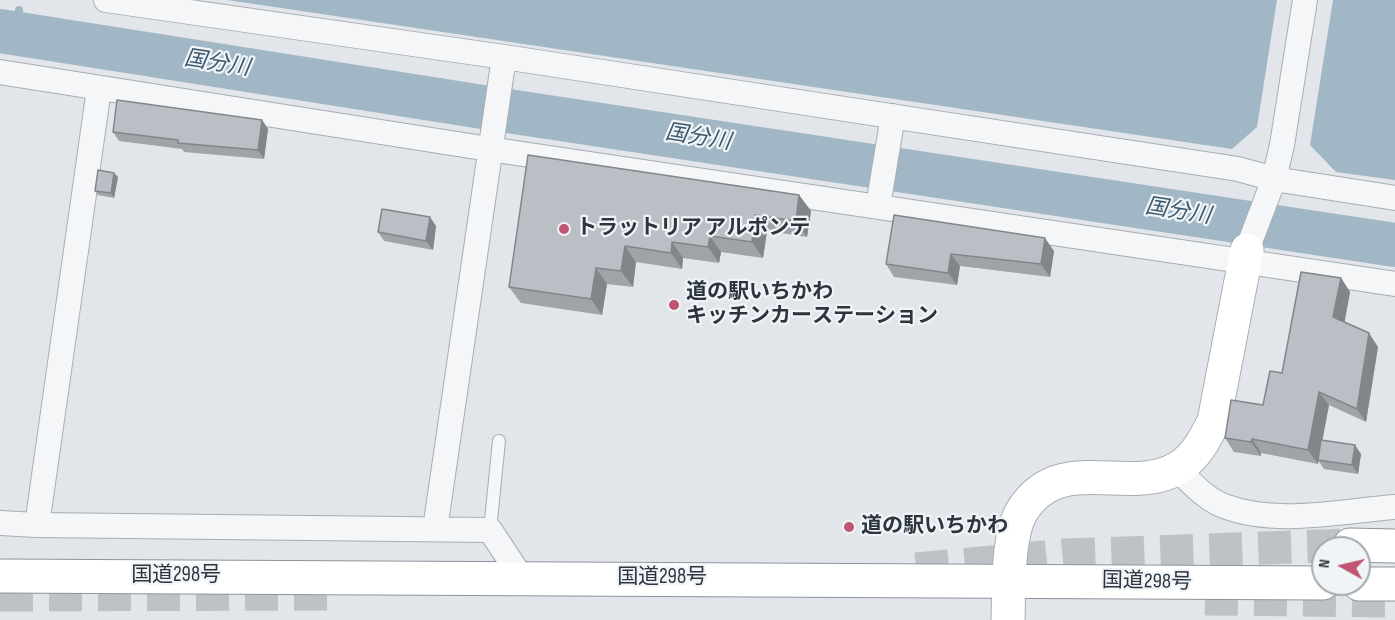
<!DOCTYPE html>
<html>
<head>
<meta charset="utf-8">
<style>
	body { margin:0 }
	#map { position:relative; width:1395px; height:620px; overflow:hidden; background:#e2e5e9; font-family:"Sofia Sans Condensed",sans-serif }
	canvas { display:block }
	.north { position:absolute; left:1311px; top:536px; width:60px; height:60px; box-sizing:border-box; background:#f1f4f6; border:2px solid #a2a8ad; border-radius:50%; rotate:278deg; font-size:16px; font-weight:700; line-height:24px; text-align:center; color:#2c353f }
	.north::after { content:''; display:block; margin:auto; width:21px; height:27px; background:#c05471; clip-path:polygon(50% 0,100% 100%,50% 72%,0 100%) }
</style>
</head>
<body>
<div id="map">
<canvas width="1395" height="620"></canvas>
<div class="north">N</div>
</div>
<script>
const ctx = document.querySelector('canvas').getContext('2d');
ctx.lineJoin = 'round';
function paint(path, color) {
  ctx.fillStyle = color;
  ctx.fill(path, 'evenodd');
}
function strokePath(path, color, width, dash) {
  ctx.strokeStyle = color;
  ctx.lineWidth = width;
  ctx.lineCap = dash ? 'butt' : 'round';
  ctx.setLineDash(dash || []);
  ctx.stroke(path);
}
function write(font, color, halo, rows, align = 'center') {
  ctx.font = font + ' "Sofia Sans Condensed","Noto Sans JP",sans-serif';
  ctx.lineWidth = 4.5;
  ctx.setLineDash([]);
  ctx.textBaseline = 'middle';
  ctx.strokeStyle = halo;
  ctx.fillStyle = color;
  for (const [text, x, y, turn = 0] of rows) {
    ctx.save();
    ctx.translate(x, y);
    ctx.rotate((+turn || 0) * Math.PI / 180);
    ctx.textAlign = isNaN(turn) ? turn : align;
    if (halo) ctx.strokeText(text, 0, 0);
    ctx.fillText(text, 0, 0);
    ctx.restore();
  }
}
const water = new Path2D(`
	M 227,0 L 1277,0 L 1257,127 L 1232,149 Z
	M 1333,0 L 1395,0 L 1395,180 L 1336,172 L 1310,145 Z`);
const stream = new Path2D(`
	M 16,33 L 19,10`);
const river = new Path2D(`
	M 0,31 L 508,111 L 1395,245`);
const highwayTunnel = new Path2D(`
	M 916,569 L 1065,555 L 1350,545
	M 0,595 L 343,594
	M 1205,599 L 1395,601`);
const lane = new Path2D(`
	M 490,530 L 499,441`);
const street = new Path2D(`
	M 106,0 L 504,57 L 1238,169 L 1274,179 L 1395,198
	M 0,72 L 489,149 L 1395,284
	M 878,206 L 893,116
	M 1247,250 L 1274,179 L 1282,145 L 1305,0
	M 1177,469 C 1191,482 1205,499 1224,506 C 1276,526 1341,511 1395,507
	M 0,523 L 37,525 L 490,530 L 521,577
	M 37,525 L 99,89
	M 435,529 L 504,57`);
const secondary = new Path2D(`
	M 1008,620 C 1009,591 1007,536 1022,511 C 1060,450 1129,497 1178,468 C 1196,457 1205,439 1214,421 L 1247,250`);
const highway = new Path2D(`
	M 1350,545 L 1395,546
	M 0,576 L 1323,583
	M 1359,584 L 1395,584`);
const wall = new Path2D(`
	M 262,120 L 268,129 L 264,159 L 184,152 L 182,149 L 119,141 L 113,132 Z
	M 528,155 L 799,195 L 811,211 L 807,237 L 767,231 L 763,258 L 721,252 L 719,263 L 683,258 L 682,269 L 636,262 L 633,287 L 607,284 L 602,315 L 521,303 L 509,287 Z
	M 118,177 L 114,198 L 98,195 L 95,191 Z
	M 894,215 L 1054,251 L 1050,277 L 960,266 L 957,285 L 894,277 L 886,264 Z
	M 436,226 L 433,250 L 384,241 L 378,232 Z
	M 1341,278 L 1350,292 L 1344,322 L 1378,347 L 1366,422 L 1329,405 L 1322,440 L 1361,454 L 1358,474 L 1324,469 L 1318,460 L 1318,464 L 1261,453 L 1261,456 L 1234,452 L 1225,438 L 1263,405 L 1282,373 Z`);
const shadedWall = new Path2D(`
	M 262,120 L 268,129 L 264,159 L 258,150 Z
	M 114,173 L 118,177 L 114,198 L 111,193 Z
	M 799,195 L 811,211 L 807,237 L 796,221 Z
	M 755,215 L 767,231 L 763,258 L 752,242 Z
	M 430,217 L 436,226 L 433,250 L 426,241 Z
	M 710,236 L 721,252 L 719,263 L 708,247 Z
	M 1045,238 L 1054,251 L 1050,277 L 1041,264 Z
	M 672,242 L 683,258 L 682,269 L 671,253 Z
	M 625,246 L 636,262 L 633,287 L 621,271 Z
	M 951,254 L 960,266 L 957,285 L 948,273 Z
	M 596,268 L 607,284 L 602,315 L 591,299 Z
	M 1341,278 L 1350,292 L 1343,331 L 1333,317 Z
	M 1369,333 L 1378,347 L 1366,422 L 1357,409 Z
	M 1319,392 L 1329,405 L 1318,464 L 1308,450 Z
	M 1252,439 L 1261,453 L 1261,456 L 1251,442 Z
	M 1355,445 L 1361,454 L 1358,474 L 1352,465 Z`);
const building = new Path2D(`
	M 117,100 L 262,120 L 258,150 L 178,143 L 178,140 L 113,132 Z
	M 528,155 L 799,195 L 796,221 L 755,215 L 752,242 L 710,236 L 708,247 L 672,242 L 671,253 L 625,246 L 621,271 L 596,268 L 591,299 L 509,287 Z
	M 98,170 L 114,173 L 111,193 L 95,191 Z
	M 382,209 L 430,217 L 426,241 L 378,232 Z
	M 894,215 L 1045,238 L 1041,264 L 951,254 L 948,273 L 886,264 Z
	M 1301,272 L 1341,278 L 1333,317 L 1369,333 L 1357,409 L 1319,392 L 1308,450 L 1252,439 L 1251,442 L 1225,438 L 1231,400 L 1263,405 L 1270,371 L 1282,373 Z
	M 1321,440 L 1355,445 L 1352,465 L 1318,460 Z`);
const markers = [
	[564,229,6,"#c05471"],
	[674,305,6,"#c05471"],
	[849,527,6,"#c05471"]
];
const poiNames = [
	["トラットリア アルポンテ",576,229],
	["道の駅いちかわ",686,293],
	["キッチンカーステーション",686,317],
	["道の駅いちかわ",861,527]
];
const streetNames = [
	["国道298号",176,576],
	["国道298号",662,578],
	["国道298号",1147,582,1]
];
const waterNames = [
	["国分川",217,64,9],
	["国分川",698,138,9],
	["国分川",1178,212,9]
];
paint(water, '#a1b7c5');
strokePath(stream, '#a1b7c5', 8);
strokePath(river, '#a1b7c5', 44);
strokePath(highwayTunnel, '#bec2c7', 33, [33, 16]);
strokePath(lane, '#a8adb3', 14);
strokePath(street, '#a8adb3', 26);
strokePath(secondary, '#a8adb3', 35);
strokePath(highway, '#8b959e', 35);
strokePath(lane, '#f4f6f8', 12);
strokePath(street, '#f4f6f8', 24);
strokePath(secondary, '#fff', 33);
strokePath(highway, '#fff', 33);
paint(wall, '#a0a4a9');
paint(shadedWall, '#82868a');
paint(building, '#babfc5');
strokePath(building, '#82868a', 1.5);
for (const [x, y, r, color] of markers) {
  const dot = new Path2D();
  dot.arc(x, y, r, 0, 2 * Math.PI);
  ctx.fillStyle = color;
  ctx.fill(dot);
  strokePath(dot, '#f1f4f6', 2);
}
write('bold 21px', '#2c353f', '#f1f4f6', poiNames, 'left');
write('21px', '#2c353f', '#f1f4f6', streetNames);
write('italic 22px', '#3a586f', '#f1f4f6', waterNames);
</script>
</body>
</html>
